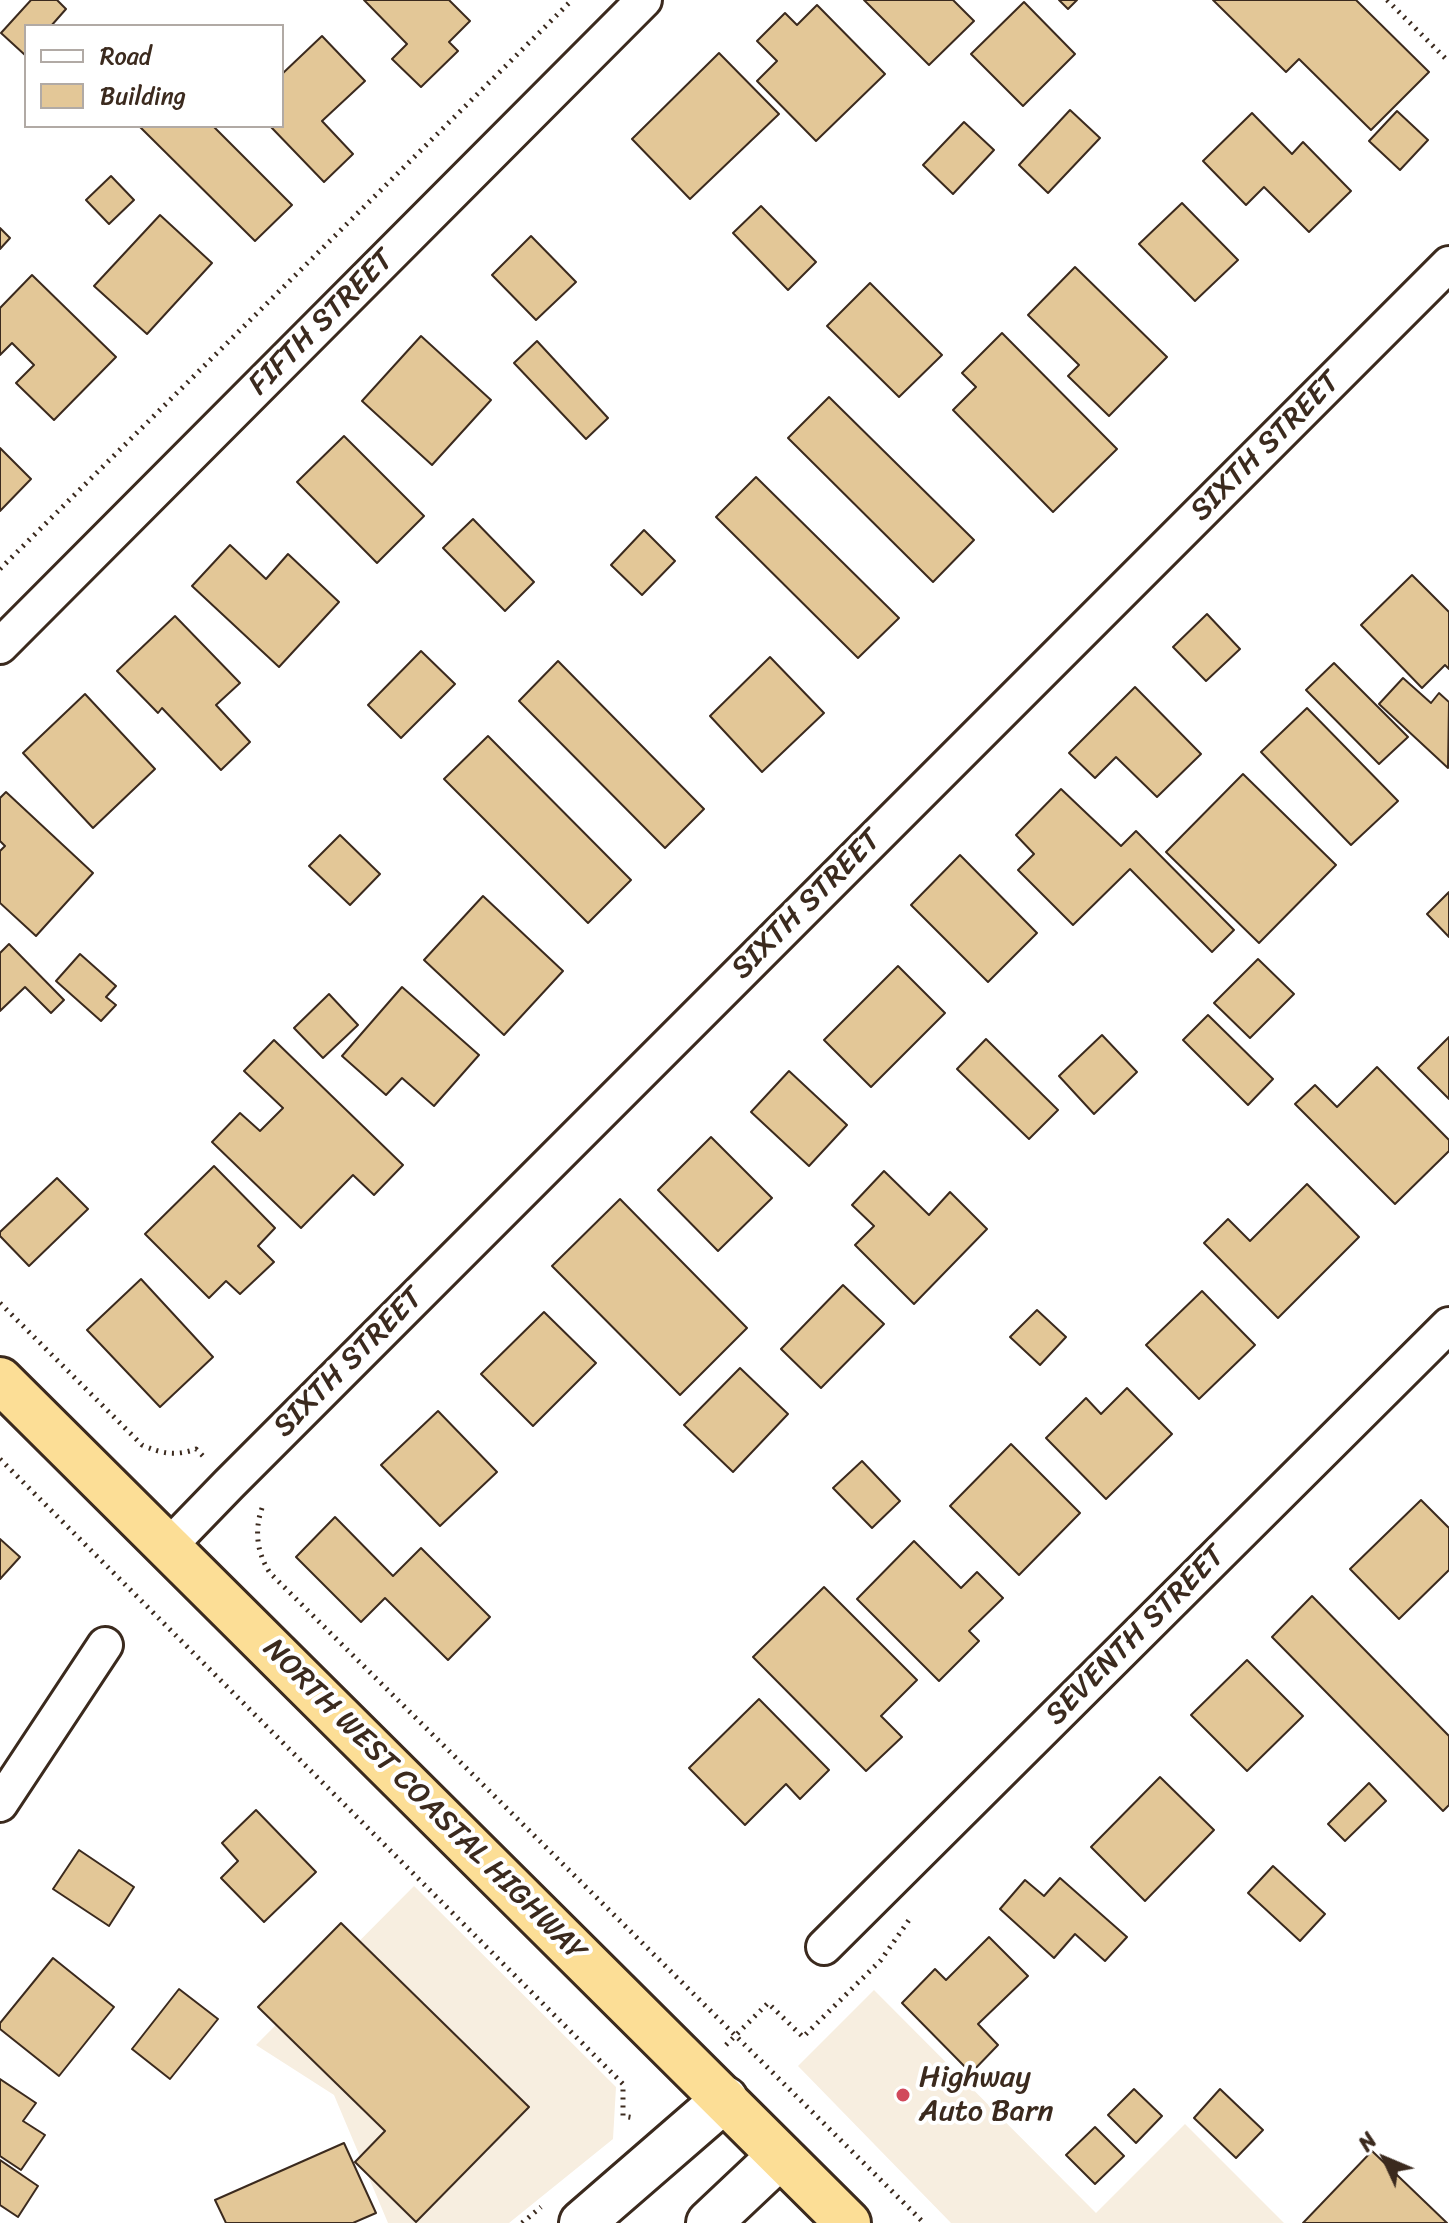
<!DOCTYPE html>
<html>
<head>
<meta charset="utf-8">
<style>
	body { margin:0 }
	#map { position:relative; width:1449px; height:2223px; overflow:hidden; background:#fff; font-family:Sriracha,sans-serif }
	canvas { display:block }
	.legend { position:absolute; left:24px; top:24px; width:260px; height:104px; box-sizing:border-box; background:#fff; border:2px solid #b1aaa5; margin:0; padding:10px 14px; list-style:none; font-size:24px; color:#3b2a1e }
	.legend li { display:flex; align-items:center; gap:16px; height:40px }
	.legend b { width:40px; border:2px solid #b1aaa5 }
	.north { position:absolute; left:1345px; top:2119px; width:80px; height:80px; -webkit-text-stroke:6px #fff; paint-order:stroke; rotate:314deg; font-size:22px; font-weight:700; line-height:32px; text-align:center; color:#3b2a1e }
	.north::after { content:''; display:block; margin:auto; width:28px; height:36px; background:#3b2a1e; clip-path:polygon(50% 0,100% 100%,50% 72%,0 100%) }
</style>
</head>
<body>
<div id="map">
<canvas width="1449" height="2223"></canvas>
<ul class="legend">
<li><b style="height:10px;background:#fff"></b>Road</li>
<li><b style="height:22px;background:#e3c797"></b>Building</li>
</ul>
<div class="north">N</div>
</div>
<script>
const ctx = document.querySelector('canvas').getContext('2d');
ctx.lineJoin = 'round';
function paint(path, color) {
  ctx.fillStyle = color;
  ctx.fill(path, 'evenodd');
}
function strokePath(path, color, width, dash) {
  ctx.strokeStyle = color;
  ctx.lineWidth = width;
  ctx.lineCap = dash ? 'butt' : 'round';
  ctx.setLineDash(dash || []);
  ctx.stroke(path);
}
function write(font, color, halo, rows, align = 'center') {
  ctx.font = font + ' Sriracha,sans-serif';
  ctx.lineWidth = 8;
  ctx.setLineDash([]);
  ctx.textBaseline = 'middle';
  ctx.strokeStyle = halo;
  ctx.fillStyle = color;
  for (const [text, x, y, turn = 0] of rows) {
    ctx.save();
    ctx.translate(x, y);
    ctx.rotate((+turn || 0) * Math.PI / 180);
    ctx.textAlign = isNaN(turn) ? turn : align;
    if (halo) ctx.strokeText(text, 0, 0);
    ctx.fillText(text, 0, 0);
    ctx.restore();
  }
}
const built = new Path2D(`
	M 414,1886 L 616,2087 L 613,2139 L 509,2223 L 388,2223 L 334,2095 L 256,2045 Z
	M 874,1990 L 1096,2213 L 1185,2124 L 1284,2223 L 951,2223 L 798,2066 Z`);
const building = new Path2D(`
	M 31,0 L 57,0 L 66,9 L 51,26 L 26,26 L 25,55 L 1,33 Z
	M 364,0 L 449,0 L 470,21 L 449,42 L 458,51 L 421,87 L 392,59 L 407,44 Z
	M 864,0 L 953,0 L 974,21 L 929,65 Z
	M 1059,0 L 1077,0 L 1068,9 Z
	M 1213,0 L 1356,0 L 1429,72 L 1371,130 L 1299,59 L 1286,72 Z
	M 1024,2 L 1075,54 L 1023,106 L 971,54 Z
	M 817,5 L 885,74 L 816,141 L 757,81 L 777,61 L 757,41 L 785,13 L 797,25 Z
	M 322,36 L 365,81 L 322,121 L 353,154 L 324,182 L 270,126 L 282,126 L 282,74 Z
	M 719,53 L 779,114 L 690,199 L 632,139 Z
	M 1070,110 L 1100,138 L 1048,193 L 1019,165 Z
	M 1397,111 L 1428,140 L 1400,170 L 1369,141 Z
	M 1252,113 L 1292,154 L 1303,142 L 1351,191 L 1309,232 L 1264,187 L 1246,205 L 1203,161 Z
	M 964,122 L 994,150 L 953,194 L 923,165 Z
	M 139,126 L 213,126 L 292,205 L 255,241 Z
	M 111,176 L 134,200 L 109,224 L 86,200 Z
	M 1182,203 L 1238,260 L 1195,301 L 1139,244 Z
	M 761,206 L 816,262 L 788,290 L 733,233 Z
	M 160,215 L 212,263 L 147,334 L 94,286 Z
	M 0,228 L 10,238 L 0,249 Z
	M 531,236 L 576,282 L 536,320 L 492,275 Z
	M 1075,267 L 1167,357 L 1109,416 L 1068,376 L 1079,365 L 1028,315 Z
	M 32,275 L 116,357 L 54,420 L 16,383 L 34,365 L 12,343 L 0,355 L 0,308 Z
	M 870,283 L 942,355 L 899,397 L 827,326 Z
	M 1002,333 L 1117,449 L 1053,512 L 953,410 L 976,387 L 962,373 Z
	M 421,336 L 491,400 L 432,465 L 362,401 Z
	M 537,341 L 608,418 L 586,439 L 514,363 Z
	M 829,397 L 974,540 L 933,582 L 788,438 Z
	M 344,436 L 424,516 L 377,563 L 297,482 Z
	M 0,448 L 31,479 L 0,511 Z
	M 756,477 L 899,618 L 858,658 L 716,517 Z
	M 473,519 L 534,582 L 505,611 L 443,548 Z
	M 644,530 L 675,561 L 642,595 L 611,565 Z
	M 230,545 L 266,579 L 288,554 L 339,602 L 279,667 L 192,586 Z
	M 1412,575 L 1449,612 L 1449,669 L 1445,665 L 1422,688 L 1361,625 Z
	M 1207,614 L 1240,649 L 1206,681 L 1173,647 Z
	M 175,616 L 240,683 L 216,705 L 250,742 L 221,770 L 162,708 L 158,713 L 117,671 Z
	M 421,651 L 455,684 L 401,738 L 368,705 Z
	M 770,657 L 824,713 L 762,772 L 710,716 Z
	M 558,661 L 704,809 L 665,848 L 519,701 Z
	M 1334,663 L 1408,737 L 1379,764 L 1306,690 Z
	M 1403,678 L 1431,703 L 1439,693 L 1449,702 L 1448,768 L 1379,704 Z
	M 1135,687 L 1201,754 L 1157,797 L 1116,757 L 1095,778 L 1069,753 Z
	M 85,694 L 155,769 L 93,828 L 23,753 Z
	M 1307,708 L 1398,801 L 1351,845 L 1261,752 Z
	M 488,736 L 631,880 L 588,923 L 444,779 Z
	M 1243,774 L 1336,865 L 1259,943 L 1166,852 Z
	M 1061,789 L 1121,846 L 1136,831 L 1234,930 L 1212,952 L 1130,869 L 1073,925 L 1018,870 L 1034,854 L 1016,835 Z
	M 6,792 L 93,873 L 36,936 L 0,903 L 0,851 L 5,846 L 0,841 L 0,798 Z
	M 340,835 L 380,874 L 350,905 L 309,866 Z
	M 960,855 L 1037,933 L 988,982 L 911,905 Z
	M 1449,892 L 1449,937 L 1427,914 Z
	M 483,896 L 563,971 L 504,1035 L 424,960 Z
	M 9,944 L 64,1000 L 51,1013 L 25,987 L 0,1011 L 0,953 Z
	M 80,954 L 116,986 L 106,997 L 116,1005 L 101,1021 L 56,981 Z
	M 1258,959 L 1294,994 L 1250,1038 L 1214,1003 Z
	M 898,966 L 945,1013 L 871,1087 L 824,1040 Z
	M 402,987 L 479,1055 L 434,1106 L 402,1078 L 386,1095 L 342,1056 Z
	M 329,994 L 358,1025 L 323,1058 L 294,1028 Z
	M 1208,1015 L 1273,1079 L 1248,1105 L 1183,1040 Z
	M 1102,1035 L 1137,1072 L 1094,1114 L 1059,1076 Z
	M 1449,1037 L 1449,1099 L 1418,1068 Z
	M 986,1039 L 1058,1110 L 1029,1139 L 957,1069 Z
	M 274,1040 L 403,1165 L 374,1195 L 353,1175 L 301,1228 L 212,1142 L 240,1113 L 260,1131 L 283,1108 L 244,1071 Z
	M 1377,1067 L 1449,1140 L 1449,1151 L 1395,1204 L 1295,1104 L 1315,1085 L 1337,1107 Z
	M 789,1071 L 847,1125 L 809,1166 L 751,1112 Z
	M 711,1137 L 772,1198 L 718,1251 L 658,1190 Z
	M 214,1166 L 275,1228 L 258,1246 L 274,1262 L 240,1294 L 226,1281 L 209,1298 L 145,1234 Z
	M 884,1171 L 929,1215 L 950,1192 L 987,1229 L 914,1304 L 855,1245 L 874,1226 L 852,1205 Z
	M 57,1178 L 88,1209 L 29,1266 L 0,1236 L 0,1232 Z
	M 1307,1184 L 1359,1237 L 1278,1318 L 1204,1243 L 1228,1219 L 1250,1241 Z
	M 620,1199 L 747,1328 L 680,1395 L 552,1266 Z
	M 141,1279 L 213,1357 L 160,1407 L 87,1330 Z
	M 843,1285 L 884,1324 L 821,1388 L 781,1349 Z
	M 1202,1291 L 1255,1345 L 1199,1399 L 1146,1345 Z
	M 1037,1310 L 1066,1337 L 1040,1365 L 1010,1337 Z
	M 544,1312 L 596,1363 L 533,1426 L 481,1374 Z
	M 740,1368 L 788,1414 L 733,1472 L 684,1425 Z
	M 1127,1388 L 1172,1434 L 1106,1499 L 1046,1438 L 1086,1398 L 1101,1414 Z
	M 438,1411 L 497,1472 L 440,1526 L 381,1465 Z
	M 1011,1444 L 1080,1513 L 1019,1575 L 950,1506 Z
	M 862,1461 L 900,1501 L 872,1528 L 833,1488 Z
	M 1421,1500 L 1449,1528 L 1449,1570 L 1399,1619 L 1350,1569 Z
	M 335,1517 L 393,1576 L 421,1548 L 490,1617 L 448,1660 L 385,1598 L 361,1622 L 296,1557 Z
	M 0,1539 L 20,1557 L 0,1579 Z
	M 914,1541 L 961,1588 L 977,1572 L 1003,1598 L 969,1631 L 979,1641 L 939,1681 L 857,1599 Z
	M 824,1587 L 917,1680 L 881,1716 L 902,1737 L 866,1771 L 753,1657 Z
	M 1312,1596 L 1449,1736 L 1449,1805 L 1443,1811 L 1272,1637 Z
	M 1247,1660 L 1303,1716 L 1247,1771 L 1191,1715 Z
	M 759,1699 L 829,1770 L 800,1799 L 786,1784 L 745,1825 L 689,1768 Z
	M 1160,1777 L 1214,1830 L 1145,1901 L 1091,1847 Z
	M 1369,1783 L 1386,1801 L 1345,1841 L 1328,1824 Z
	M 256,1810 L 316,1872 L 264,1922 L 221,1878 L 238,1861 L 222,1843 Z
	M 79,1850 L 134,1887 L 109,1926 L 53,1889 Z
	M 1273,1866 L 1325,1914 L 1300,1941 L 1248,1893 Z
	M 1060,1878 L 1127,1937 L 1105,1961 L 1075,1934 L 1054,1958 L 1000,1909 L 1025,1880 L 1044,1896 Z
	M 341,1923 L 529,2107 L 416,2222 L 355,2162 L 385,2131 L 258,2007 Z
	M 989,1937 L 1028,1976 L 978,2024 L 998,2045 L 971,2073 L 902,2003 L 935,1969 L 946,1980 Z
	M 53,1958 L 114,2007 L 59,2076 L 0,2029 L 0,2023 Z
	M 179,1989 L 218,2019 L 170,2079 L 132,2049 Z
	M 0,2079 L 36,2103 L 23,2121 L 45,2135 L 21,2170 L 0,2156 Z
	M 1134,2089 L 1162,2116 L 1136,2143 L 1108,2115 Z
	M 1220,2089 L 1263,2130 L 1236,2158 L 1194,2118 Z
	M 1095,2127 L 1124,2156 L 1095,2184 L 1066,2155 Z
	M 344,2143 L 376,2213 L 353,2223 L 226,2223 L 215,2200 Z
	M 1372,2151 L 1447,2223 L 1303,2223 Z
	M 0,2160 L 38,2186 L 18,2217 L 0,2205 Z`);
const path = new Path2D(`
	M 1387,0 L 1449,62
	M 0,569 L 572,0
	M 0,1303 L 142,1445 C 162,1454 176,1456 196,1449 L 204,1457
	M 0,1459 L 623,2084 L 623,2116 L 635,2118
	M 262,1508 C 254,1531 257,1553 270,1573 L 924,2223
	M 726,2045 L 768,2003 L 803,2037 L 881,1960 L 909,1920
	M 522,2223 L 541,2207`);
const minor = new Path2D(`
	M 0,646 L 644,0
	M 167,1548 L 229,1484 L 1449,264
	M 0,1804 L 105,1645
	M 824,1947 L 1449,1325`);
const secondary = new Path2D(`
	M 582,2223 L 725,2099
	M 709,2223 L 780,2156`);
const trunk = new Path2D(`
	M 0,1380 L 848,2223`);
const markers = [
	[903,2095,8,"#d1495b"]
];
const streetNames = [
	["FIFTH STREET",322,323,-45],
	["SIXTH STREET",1266,447,-45],
	["SIXTH STREET",807,905,-45],
	["SIXTH STREET",349,1363,-45],
	["SEVENTH STREET",1136,1636,-45],
	["NORTH WEST COASTAL HIGHWAY",424,1801,45]
];
const poiNames = [
	["Highway",919,2078],
	["Auto Barn",919,2112]
];
paint(built, '#f7eee0');
paint(building, '#e3c797');
strokePath(building, '#3b2a1e', 2);
strokePath(minor, '#3b2a1e', 40);
strokePath(secondary, '#3b2a1e', 50);
strokePath(trunk, '#3b2a1e', 50);
strokePath(path, '#3b2a1e', 5, [2, 6]);
strokePath(minor, '#fff', 34);
strokePath(secondary, '#fff', 44);
strokePath(trunk, '#fcde96', 44);
for (const [x, y, r, color] of markers) {
  const dot = new Path2D();
  dot.arc(x, y, r, 0, 2 * Math.PI);
  ctx.fillStyle = color;
  ctx.fill(dot);
  strokePath(dot, '#fff', 3);
}
write('30px', '#3b2a1e', '#fff', streetNames);
write('30px', '#3b2a1e', '#fff', poiNames, 'left');
</script>
</body>
</html>
